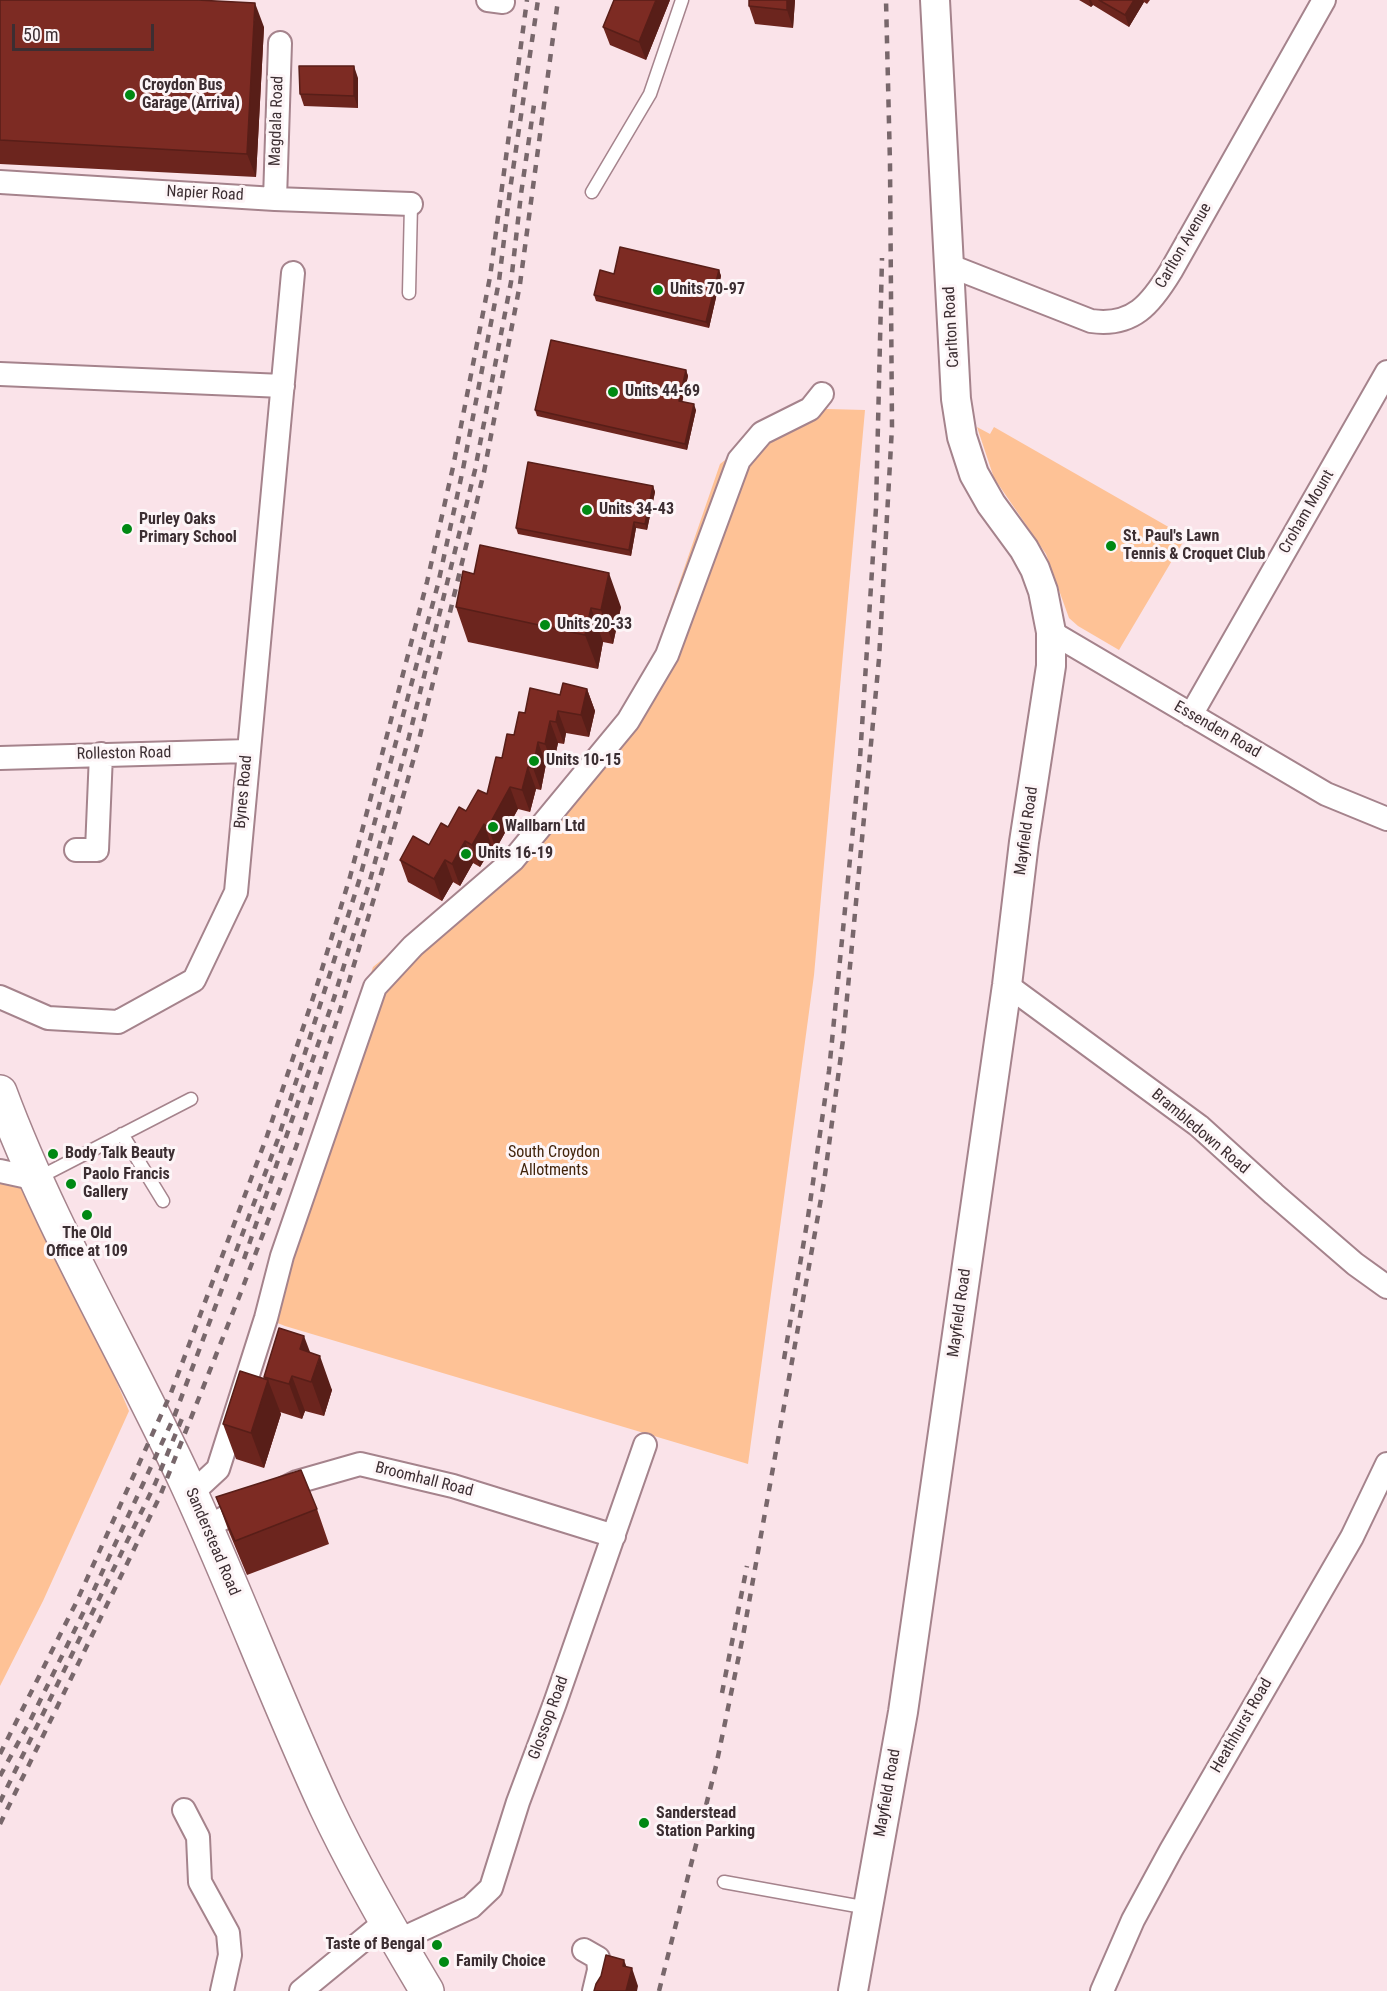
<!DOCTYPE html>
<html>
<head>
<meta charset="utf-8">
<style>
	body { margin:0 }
	#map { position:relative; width:1387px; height:1991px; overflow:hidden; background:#fae3e9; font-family:"Roboto Condensed",sans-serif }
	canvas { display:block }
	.scale { position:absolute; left:12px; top:24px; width:142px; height:27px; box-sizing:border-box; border:3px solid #3c2e32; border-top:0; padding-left:8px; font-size:18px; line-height:21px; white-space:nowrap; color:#3c2e32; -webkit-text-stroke:4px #fdf5f7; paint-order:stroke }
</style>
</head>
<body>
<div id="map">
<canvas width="1387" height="1991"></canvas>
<div class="scale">50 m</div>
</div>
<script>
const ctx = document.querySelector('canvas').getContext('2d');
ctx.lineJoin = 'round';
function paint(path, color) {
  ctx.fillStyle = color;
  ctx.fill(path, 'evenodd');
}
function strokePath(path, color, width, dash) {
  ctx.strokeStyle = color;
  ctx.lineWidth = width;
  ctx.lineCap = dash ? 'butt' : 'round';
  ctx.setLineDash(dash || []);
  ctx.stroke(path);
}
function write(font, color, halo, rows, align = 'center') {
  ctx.font = font + ' "Roboto Condensed",sans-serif';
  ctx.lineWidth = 6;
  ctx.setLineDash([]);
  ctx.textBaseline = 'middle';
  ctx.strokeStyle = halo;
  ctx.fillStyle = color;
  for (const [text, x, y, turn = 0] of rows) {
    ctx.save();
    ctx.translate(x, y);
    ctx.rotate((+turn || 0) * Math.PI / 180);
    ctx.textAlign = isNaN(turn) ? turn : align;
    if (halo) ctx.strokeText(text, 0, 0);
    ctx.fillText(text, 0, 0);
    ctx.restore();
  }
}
const green = new Path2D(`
	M 791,408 L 865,410 L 814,975 L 748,1464 L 285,1326 L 257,1315 L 373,967 L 427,923 L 532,825 L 645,682 L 720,464 Z
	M 977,427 L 990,434 L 994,427 L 1186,537 L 1119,650 L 1078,626 L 1069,618 L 1046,554 L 994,478 Z
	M 0,1179 L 28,1186 L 92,1324 L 129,1411 L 43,1601 L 0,1686 Z`);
const service = new Path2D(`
	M 592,192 L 650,94 L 682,0
	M 409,293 L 411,204
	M 122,1134 L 163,1201
	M 38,1178 L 191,1099
	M 724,1882 L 868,1908`);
const minor = new Path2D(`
	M 488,0 L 503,2
	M 0,182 L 275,199 L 411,204
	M 275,199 L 280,43
	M 948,265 L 1091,321 C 1133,327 1151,304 1171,271 L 1324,0
	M 0,374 L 283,386
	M 1051,632 L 1326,794 L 1387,819
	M 1191,715 L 1387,372
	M 0,758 L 248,751
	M 76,850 L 97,850 L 101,754
	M 1007,985 L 1199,1126 L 1274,1194 L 1355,1264 L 1387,1287
	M 0,997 L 48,1018 L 118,1022 L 194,980 L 236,892 L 293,273
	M 0,1171 L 37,1179
	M 191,1494 L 218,1469 L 266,1318 L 282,1256 L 375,987 L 413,946 L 513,860 L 628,721 L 667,655 L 739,460 L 762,433 L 810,409 L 822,394
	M 206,1527 L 297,1482 L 360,1464 L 453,1486 L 614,1536
	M 184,1810 L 198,1837 L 200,1882 L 228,1933 L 230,1955 L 222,1991
	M 397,1941 L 471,1907 L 491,1888 L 518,1802 L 555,1703 L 645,1445
	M 584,1950 L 598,1958 L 599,1970 L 594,1991
	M 301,1991 L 385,1922
	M 1102,1991 L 1133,1920 L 1171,1850 L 1352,1537 L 1387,1464`);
const tertiary = new Path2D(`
	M 853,1991 L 903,1712 L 1007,985 L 1024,842 L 1051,666 L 1051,632 L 1043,591 L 1035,569 L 1024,549 L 991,504 L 974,474 L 962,437 L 956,399 L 935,0`);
const secondary = new Path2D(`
	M 0,1092 C 50,1227 125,1351 185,1480 C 235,1588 276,1699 326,1807 C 356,1871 391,1931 427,1991`);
const rail = new Path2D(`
	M 244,1259 L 334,998 L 369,884 L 409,737 L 475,470 L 511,282 L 521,194 L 535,98
	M 784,1359 L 808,1217 L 829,1071 L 860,758 L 876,508 L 882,258
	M 722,1693 L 747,1566
	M 0,1754 L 76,1603 L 171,1393 L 267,1136 L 315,992 L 350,877 L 427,582 L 453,467 L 490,277 L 527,0
	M 0,1776 L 31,1719 L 86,1607 L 174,1417 L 278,1139 L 359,881 L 438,584 L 463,469 L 499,281 L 510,190 L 538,0
	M 0,1802 L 155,1484 L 183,1416
	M 0,1824 L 160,1496 L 241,1292 L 296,1147 L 343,1001 L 378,885 L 419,740 L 484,472 L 520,284 L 558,0
	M 659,1991 L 716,1766 L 743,1636 L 824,1182 L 843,1040 L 879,659 L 892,427 L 890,164 L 886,0`);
const wall = new Path2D(`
	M 0,0 L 264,27 L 256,177 L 0,164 Z
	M 670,0 L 646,60 L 610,45 L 603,27 Z
	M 749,0 L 795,0 L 793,28 L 755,24 L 749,6 Z
	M 1079,0 L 1150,0 L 1147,4 L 1144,2 L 1129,27 L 1093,5 L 1091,7 Z
	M 358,78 L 358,108 L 304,106 L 300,94 Z
	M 719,270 L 721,276 L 709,328 L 596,301 L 594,295 L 614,274 Z
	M 686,370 L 688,376 L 682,402 L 696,410 L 687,450 L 537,416 L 535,410 Z
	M 653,486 L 655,492 L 647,530 L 636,528 L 631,556 L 518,534 L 516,528 Z
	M 456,607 L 621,607 L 613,644 L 603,642 L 598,669 L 468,642 Z
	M 587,689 L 595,711 L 589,737 L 566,733 L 564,744 L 558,743 L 553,766 L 546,764 L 541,790 L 536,789 L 530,812 L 518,809 L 496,849 L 492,847 L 480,867 L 473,863 L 460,886 L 453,882 L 442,901 L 408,882 L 400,860 L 429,845 L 448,827 L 487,794 L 502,758 L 525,713 L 560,695 Z
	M 310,1353 L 332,1390 L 324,1416 L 305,1411 L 302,1419 L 280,1412 L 281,1414 L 264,1468 L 236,1459 L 223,1424 L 265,1379 L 264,1377 Z
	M 216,1497 L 317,1509 L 329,1544 L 247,1575 L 229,1532 Z`);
const shadedWall = new Path2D(`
	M 656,0 L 670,0 L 646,60 L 639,42 Z
	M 787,0 L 795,0 L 793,28 L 787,10 Z
	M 1089,0 L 1091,0 L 1093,5 L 1091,7 Z
	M 1134,0 L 1143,0 L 1144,2 L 1129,27 L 1125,15 Z
	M 255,3 L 264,27 L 256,177 L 247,154 Z
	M 354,66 L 358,78 L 358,108 L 354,96 Z
	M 719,270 L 721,276 L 709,328 L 706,322 Z
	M 686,370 L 688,376 L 681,407 L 679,401 Z
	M 694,404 L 696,410 L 687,450 L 685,444 Z
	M 653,486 L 655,492 L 647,530 L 645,524 Z
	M 634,522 L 636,528 L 631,556 L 629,550 Z
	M 609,573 L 621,607 L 613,644 L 601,610 Z
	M 591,608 L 603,642 L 598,669 L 585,635 Z
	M 587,689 L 595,711 L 589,737 L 581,715 Z
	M 558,711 L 566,733 L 564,744 L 556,722 Z
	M 550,721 L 558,743 L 553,766 L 545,744 Z
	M 538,742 L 546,764 L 541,790 L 533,768 Z
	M 528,767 L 536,789 L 530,812 L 522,790 Z
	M 510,787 L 518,809 L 496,849 L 488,827 Z
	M 484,824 L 492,847 L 480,867 L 472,845 Z
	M 465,841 L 473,863 L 460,886 L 452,864 Z
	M 445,860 L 453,882 L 442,901 L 434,879 Z
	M 304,1336 L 316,1368 L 320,1356 L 332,1390 L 324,1416 L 300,1349 Z
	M 292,1376 L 305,1411 L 302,1419 L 289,1384 Z
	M 268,1380 L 281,1414 L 264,1468 L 251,1433 Z
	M 624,1960 L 630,1976 L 632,1968 L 638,1986 L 637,1991 L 626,1991 L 623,1966 Z`);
const building = new Path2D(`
	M 0,0 L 197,0 L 255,3 L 247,154 L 0,140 Z
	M 614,0 L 656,0 L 639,42 L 603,27 Z
	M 749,0 L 787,0 L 787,10 L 749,6 Z
	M 1099,0 L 1134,0 L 1125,15 Z
	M 299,66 L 354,66 L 354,96 L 300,94 Z
	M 620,247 L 719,270 L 706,322 L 594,295 L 600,270 L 614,274 Z
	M 551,340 L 686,370 L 679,401 L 694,404 L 685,444 L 535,410 Z
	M 528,462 L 653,486 L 645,524 L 634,522 L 629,550 L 516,528 Z
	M 480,545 L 609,573 L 601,610 L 591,608 L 585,635 L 456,607 L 463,571 L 474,574 Z
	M 563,683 L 587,689 L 581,715 L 558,711 L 556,722 L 550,721 L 545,744 L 538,742 L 533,768 L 528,767 L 522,790 L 510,787 L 488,827 L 484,824 L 472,845 L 465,841 L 452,864 L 445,860 L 434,879 L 400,860 L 413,836 L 429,845 L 441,823 L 448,827 L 459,807 L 466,811 L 478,790 L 487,794 L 496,757 L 502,758 L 507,734 L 514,735 L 519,712 L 525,713 L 530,688 L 560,695 Z
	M 279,1328 L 304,1336 L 300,1349 L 320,1356 L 311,1382 L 292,1376 L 289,1384 L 264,1377 Z
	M 240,1371 L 268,1380 L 251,1433 L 223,1424 Z
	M 301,1470 L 317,1509 L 235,1541 L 216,1497 Z
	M 606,1955 L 624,1960 L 623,1966 L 632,1968 L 626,1991 L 594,1991 L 596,1984 L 601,1976 Z`);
const markers = [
	[130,95,6,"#008913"],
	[658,290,6,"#008913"],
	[613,392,6,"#008913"],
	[587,510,6,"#008913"],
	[127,529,6,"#008913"],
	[1111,546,6,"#008913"],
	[545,625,6,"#008913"],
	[534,761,6,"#008913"],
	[493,827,6,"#008913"],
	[466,854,6,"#008913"],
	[53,1154,6,"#008913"],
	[71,1184,6,"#008913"],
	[87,1215,6,"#008913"],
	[644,1823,6,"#008913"],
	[437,1945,6,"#008913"],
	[444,1962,6,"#008913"]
];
const poiNames = [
	["Croydon Bus",142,86],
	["Garage (Arriva)",142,104],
	["Units 70-97",670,290],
	["Units 44-69",625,392],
	["Units 34-43",599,510],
	["Purley Oaks",139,520],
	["Primary School",139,538],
	["St. Paul's Lawn",1123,537],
	["Tennis & Croquet Club",1123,555],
	["Units 20-33",557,625],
	["Units 10-15",546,761],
	["Wallbarn Ltd",505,827],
	["Units 16-19",478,854],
	["Body Talk Beauty",65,1154],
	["Paolo Francis",83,1175],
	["Gallery",83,1193],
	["The Old",87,1234,"center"],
	["Office at 109",87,1252,"center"],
	["Sanderstead",656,1814],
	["Station Parking",656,1832],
	["Taste of Bengal",425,1945,"right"],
	["Family Choice",456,1962]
];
const streetNames = [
	["Magdala Road",277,121,-88],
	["Napier Road",205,194,3],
	["Carlton Avenue",1184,246,-60],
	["Carlton Road",952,327,-93],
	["Croham Mount",1307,512,-60],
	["Essenden Road",1217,730,30],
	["Rolleston Road",124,754,-1],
	["Bynes Road",244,792,-85],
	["Mayfield Road",1027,831,-82],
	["Brambledown Road",1200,1132,40],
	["Mayfield Road",960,1313,-82],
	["Broomhall Road",424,1480,14],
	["Sanderstead Road",212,1542,67],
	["Glossop Road",549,1718,-70],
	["Heathhurst Road",1242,1726,-60],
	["Mayfield Road",888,1793,-80]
];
const parkNames = [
	["South Croydon",554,1153],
	["Allotments",554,1171]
];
paint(green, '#fec296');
strokePath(service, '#a5838c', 15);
strokePath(minor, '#a5838c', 26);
strokePath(tertiary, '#a5838c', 32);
strokePath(secondary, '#a5838c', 36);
strokePath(service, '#fff', 12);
strokePath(minor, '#fff', 22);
strokePath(tertiary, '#fff', 28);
strokePath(secondary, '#fff', 33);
strokePath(rail, '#78676b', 4.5, [8, 8]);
paint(wall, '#6c251e');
paint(shadedWall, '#581e18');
paint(building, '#7d2b23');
strokePath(building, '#581e18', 1.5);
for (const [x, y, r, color] of markers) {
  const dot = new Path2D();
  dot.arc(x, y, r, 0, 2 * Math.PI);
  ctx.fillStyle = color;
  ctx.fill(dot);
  strokePath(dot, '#fdf5f7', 2);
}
write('bold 16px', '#3c2e32', '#fdf5f7', poiNames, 'left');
write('16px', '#3c2e32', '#fdf5f7', streetNames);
write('16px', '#42240b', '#fdf5f7', parkNames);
</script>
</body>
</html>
